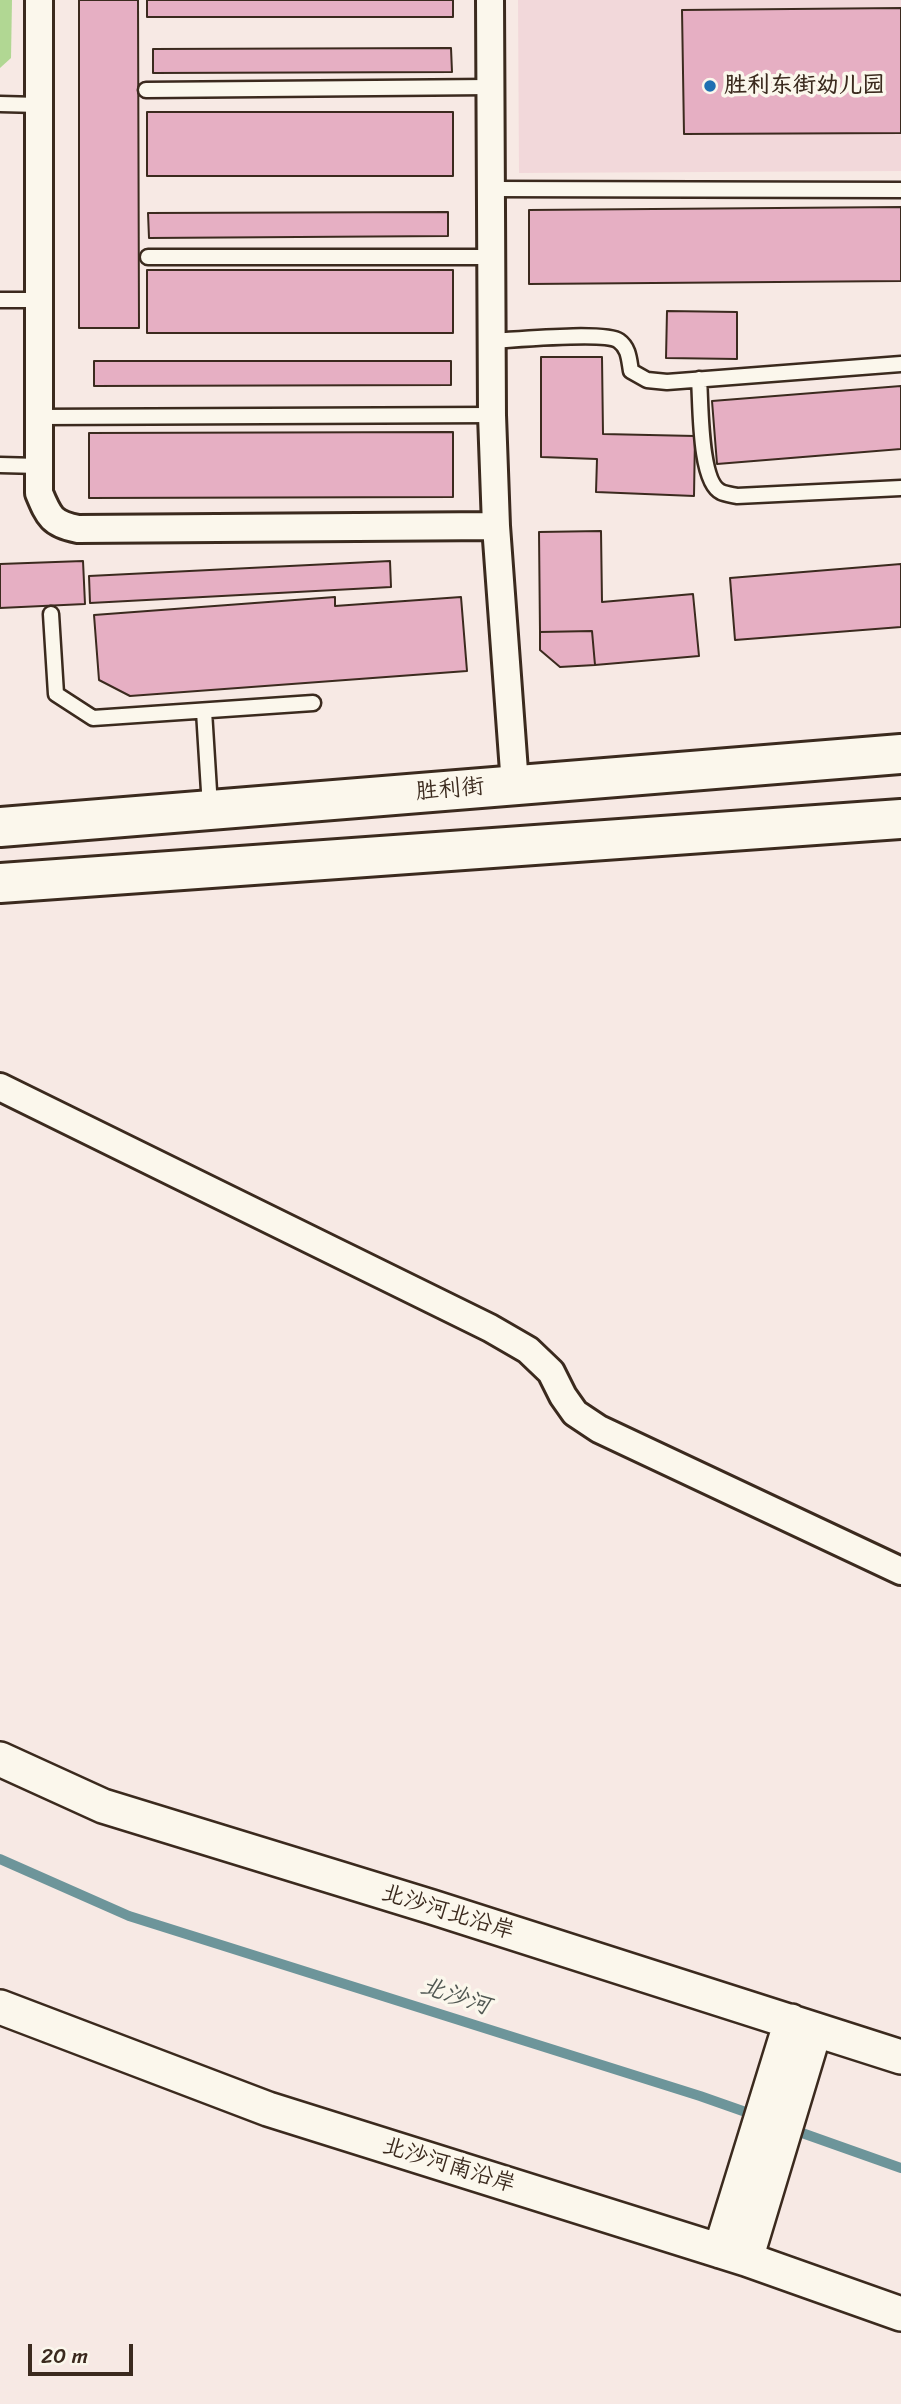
<!DOCTYPE html>
<html>
<head>
<meta charset="utf-8">
<style>
	body { margin:0 }
	#map { position:relative; width:901px; height:2404px; overflow:hidden; background:#f7e9e4; font-family:Sriracha,sans-serif }
	canvas { display:block }
	.scale { position:absolute; left:28px; top:2344px; width:105px; height:32px; box-sizing:border-box; border:4px solid #3b2a1e; border-top:0; padding-left:9px; font-size:21px; line-height:24px; white-space:nowrap; color:#3b2a1e; -webkit-text-stroke:5px #fbf7ec; paint-order:stroke }
</style>
</head>
<body>
<div id="map">
<canvas width="901" height="2404"></canvas>
<div class="scale">20 m</div>
</div>
<script>
const ctx = document.querySelector('canvas').getContext('2d');
ctx.lineJoin = 'round';
function paint(path, color) {
  ctx.fillStyle = color;
  ctx.fill(path, 'evenodd');
}
function strokePath(path, color, width, dash) {
  ctx.strokeStyle = color;
  ctx.lineWidth = width;
  ctx.lineCap = dash ? 'butt' : 'round';
  ctx.setLineDash(dash || []);
  ctx.stroke(path);
}
function write(font, color, halo, rows, align = 'center') {
  ctx.font = font + ' Sriracha,"LXGW WenKai TC",sans-serif';
  ctx.lineWidth = 7;
  ctx.setLineDash([]);
  ctx.textBaseline = 'middle';
  ctx.strokeStyle = halo;
  ctx.fillStyle = color;
  for (const [text, x, y, turn = 0] of rows) {
    ctx.save();
    ctx.translate(x, y);
    ctx.rotate((+turn || 0) * Math.PI / 180);
    ctx.textAlign = isNaN(turn) ? turn : align;
    if (halo) ctx.strokeText(text, 0, 0);
    ctx.fillText(text, 0, 0);
    ctx.restore();
  }
}
const built = new Path2D(`
	M 518,0 L 901,0 L 901,171 L 519,173 Z`);
const green = new Path2D(`
	M 0,0 L 12,0 L 11,58 L 0,68 Z`);
const stream = new Path2D(`
	M 0,1859 L 129,1916 L 700,2096 L 757,2116
	M 788,2128 L 901,2168`);
const building = new Path2D(`
	M 79,0 L 138,0 L 139,328 L 79,328 Z
	M 147,0 L 453,0 L 453,17 L 147,17 Z
	M 901,8 L 901,133 L 684,134 L 682,10 Z
	M 451,48 L 452,72 L 153,73 L 153,49 Z
	M 147,112 L 453,112 L 453,176 L 147,176 Z
	M 901,207 L 901,281 L 529,284 L 529,210 Z
	M 448,212 L 448,236 L 149,238 L 148,213 Z
	M 147,270 L 453,270 L 453,333 L 147,333 Z
	M 667,311 L 737,312 L 737,359 L 666,358 Z
	M 541,357 L 602,357 L 603,434 L 695,436 L 694,496 L 596,492 L 597,459 L 541,457 Z
	M 94,361 L 451,361 L 451,385 L 94,386 Z
	M 901,386 L 901,449 L 717,464 L 712,401 Z
	M 453,432 L 453,497 L 89,498 L 89,433 Z
	M 601,531 L 602,602 L 693,594 L 699,656 L 595,665 L 592,631 L 540,632 L 539,532 Z
	M 83,561 L 85,604 L 0,608 L 0,564 Z
	M 390,561 L 391,587 L 90,603 L 89,576 Z
	M 901,564 L 901,627 L 735,640 L 730,578 Z
	M 335,597 L 335,606 L 461,597 L 467,671 L 130,696 L 99,680 L 94,615 Z
	M 592,631 L 595,665 L 560,667 L 540,650 L 540,632 Z`);
const service = new Path2D(`
	M 146,90 L 489,87
	M 0,104 L 39,105
	M 490,189 L 901,190
	M 148,257 L 490,257
	M 0,300 L 39,300
	M 491,341 C 513,340 605,331 619,341 C 629,348 629,360 631,371 L 647,380 L 667,382 L 901,364
	M 699,379 C 701,403 699,482 721,492 C 725,494 733,495 737,496 L 901,488
	M 39,417 L 492,415
	M 0,465 L 39,466
	M 51,614 L 56,694 L 93,718 L 313,703
	M 204,711 L 210,807`);
const minor = new Path2D(`
	M 39,0 L 39,493 C 49,517 52,524 78,529 L 496,526
	M 490,0 L 492,415 L 496,526 L 515,785
	M 0,1087 L 490,1328 L 528,1350 L 551,1372 L 563,1396 L 575,1413 L 599,1429 L 901,1571`);
const tertiary = new Path2D(`
	M 0,1759 L 103,1806 L 432,1907 L 901,2057
	M 0,2007 L 268,2109 L 746,2259 L 901,2314
	M 720,2251 L 791,2021
	M 746,2259 L 815,2030`);
const secondary = new Path2D(`
	M 0,827 L 901,754
	M 0,883 L 901,819`);
const markers = [
	[710,86,7,"#1f6fb2"]
];
const poiNames = [
	["胜利东街幼儿园",724,86]
];
const streetNames = [
	["胜利街",450,790,-5],
	["北沙河北沿岸",448,1913,17],
	["北沙河南沿岸",449,2166,17]
];
const waterNames = [
	["北沙河",455,1997,18]
];
paint(built, '#f2d8da');
paint(green, '#b1d793');
strokePath(stream, '#6d959a', 10);
paint(building, '#e6afc3');
strokePath(building, '#3b2a1e', 2);
strokePath(service, '#3b2a1e', 19);
strokePath(minor, '#3b2a1e', 32);
strokePath(tertiary, '#3b2a1e', 38);
strokePath(secondary, '#3b2a1e', 44);
strokePath(service, '#fbf7ec', 14);
strokePath(minor, '#fbf7ec', 26);
strokePath(tertiary, '#fbf7ec', 33);
strokePath(secondary, '#fbf7ec', 38);
for (const [x, y, r, color] of markers) {
  const dot = new Path2D();
  dot.arc(x, y, r, 0, 2 * Math.PI);
  ctx.fillStyle = color;
  ctx.fill(dot);
  strokePath(dot, '#fbf7ec', 2.5);
}
write('bold 23px', '#3b2a1e', '#fbf7ec', poiNames, 'left');
write('23px', '#3b2a1e', '#fbf7ec', streetNames);
write('italic 24px', '#505752', '#fbf7ec', waterNames);
</script>
</body>
</html>
